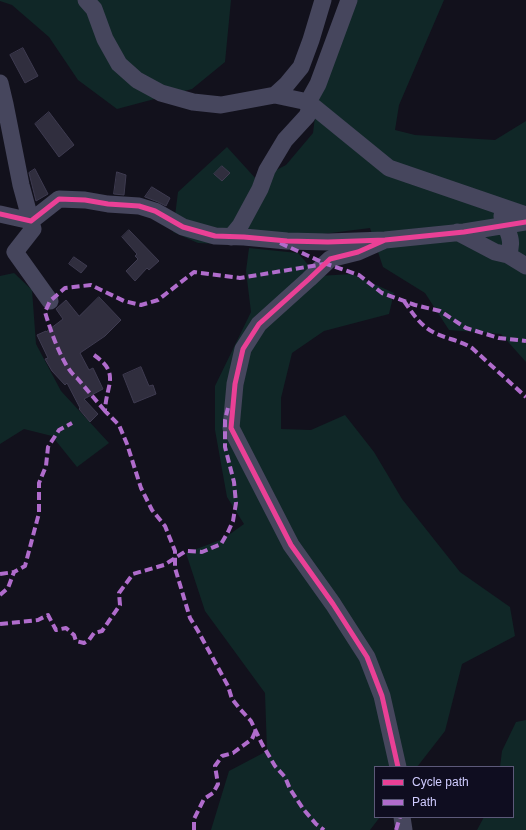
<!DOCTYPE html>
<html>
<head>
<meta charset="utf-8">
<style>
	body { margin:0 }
	#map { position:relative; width:526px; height:830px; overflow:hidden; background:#12111c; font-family:Helvetica,sans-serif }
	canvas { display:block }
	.legend { position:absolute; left:374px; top:766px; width:140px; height:52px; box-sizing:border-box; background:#0f0d20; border:1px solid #5c5979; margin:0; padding:5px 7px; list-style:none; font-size:12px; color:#d0ccff }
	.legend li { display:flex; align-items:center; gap:8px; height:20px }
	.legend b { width:20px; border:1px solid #5c5979 }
</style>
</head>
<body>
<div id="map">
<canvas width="526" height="830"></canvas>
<ul class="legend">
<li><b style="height:5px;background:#ea4096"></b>Cycle path</li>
<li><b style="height:5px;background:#b06ccc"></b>Path</li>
</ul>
</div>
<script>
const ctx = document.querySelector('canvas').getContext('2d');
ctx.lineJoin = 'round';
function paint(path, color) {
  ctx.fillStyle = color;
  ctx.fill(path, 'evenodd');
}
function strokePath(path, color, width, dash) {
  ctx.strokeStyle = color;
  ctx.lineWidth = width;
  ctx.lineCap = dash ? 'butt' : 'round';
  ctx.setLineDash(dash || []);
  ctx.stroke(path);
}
const green = new Path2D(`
	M 0,0 L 231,0 L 225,62 L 192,89 L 117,109 L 78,80 L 49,37 L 12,5 L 0,1 Z
	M 347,0 L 444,0 L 399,105 L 395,130 L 415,135 L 495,140 L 526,121 L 526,362 L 501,334 L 449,330 L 425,293 L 383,267 L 370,228 L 315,235 L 220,244 L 198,243 L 173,232 L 178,192 L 227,147 L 257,180 L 286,165 L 313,133 L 322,61 Z
	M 249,248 L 298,253 L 318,276 L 352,274 L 394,293 L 389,314 L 324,331 L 292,353 L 281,398 L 281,429 L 311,430 L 345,415 L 374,452 L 402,499 L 460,572 L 510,607 L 515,636 L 462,664 L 445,731 L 417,767 L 375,767 L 375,817 L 380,817 L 370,830 L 211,830 L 229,771 L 267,751 L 265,693 L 205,611 L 186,553 L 223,539 L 244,524 L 227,497 L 215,430 L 215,386 L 251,312 L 246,271 Z
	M 14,273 L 32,290 L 36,344 L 61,391 L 109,443 L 77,467 L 52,436 L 24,429 L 0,444 L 0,276 Z
	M 526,720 L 526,830 L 477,830 L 484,817 L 513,817 L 513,767 L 500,767 L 502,751 L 516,722 Z`);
const building = new Path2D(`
	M 23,48 L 38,76 L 25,83 L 10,55 Z
	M 49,112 L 74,145 L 59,157 L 35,124 Z
	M 222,166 L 230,173 L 222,181 L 214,174 Z
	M 35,169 L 48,194 L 36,201 L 29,173 Z
	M 117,172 L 126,175 L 124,195 L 114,194 Z
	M 152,187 L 170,198 L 166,206 L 158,202 L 145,197 Z
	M 129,230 L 159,261 L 149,270 L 147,268 L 135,281 L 126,271 L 138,259 L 135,256 L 137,254 L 122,237 Z
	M 74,257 L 87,266 L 81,273 L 69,264 Z
	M 99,297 L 121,320 L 105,336 L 80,353 L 89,370 L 93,368 L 103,389 L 84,399 L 98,414 L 90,422 L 79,409 L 80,408 L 67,383 L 65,385 L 52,371 L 45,359 L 48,358 L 37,335 L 46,331 L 46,332 L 63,319 L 56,309 L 66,300 L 79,316 Z
	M 141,367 L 149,386 L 153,385 L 156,394 L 134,403 L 123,375 Z`);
const minor = new Path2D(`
	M 86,0 L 94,9 L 105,39 L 119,64 L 137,80 L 161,93 L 193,102 L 221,105 L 275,95 L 308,102 L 309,111 L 307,116 L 285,140 L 267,170 L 260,189 L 240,226 L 231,237
	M 349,0 L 318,84 L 308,102 L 389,168 L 526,215
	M 0,83 L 5,104 L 21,185 L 33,229 L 15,252 L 50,301
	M 275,95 L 287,84 L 301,67 L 311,40 L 323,0
	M 0,214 L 31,221 L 59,199 L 85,200 L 108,204 L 139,206 L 155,211 L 183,227 L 215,236 L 244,237 L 287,241 L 328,242 L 385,240 L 464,232 L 526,222
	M 502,216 C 506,230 515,240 508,255
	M 457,232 L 495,252 L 508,255 L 526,266
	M 385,240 L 358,252 L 330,259 L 309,279 L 259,324 L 243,349 L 235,384 L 231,428 L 291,545 L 333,604 L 367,657 L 382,696 L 398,767
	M 402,817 L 404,830`);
const quiet = new Path2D(`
	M 280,243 L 324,263 L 359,275 L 382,293 L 415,305 L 440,311 L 466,328 L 499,338 L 526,341
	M 404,301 C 413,314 421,327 437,334 C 448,339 461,341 472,348 L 526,397
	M 94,355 C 121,374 106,384 105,411 L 119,425 L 127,444 L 141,488 L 152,510 L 165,526 L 175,551 L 175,568 L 190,618 L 198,631 L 228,686 L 232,699 L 240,709 L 251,721 L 262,744 L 275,766 L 285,777 L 290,789 L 304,810 L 316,824 L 324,830
	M 105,411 L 77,378 C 63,368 50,329 45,312 L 50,301 L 65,288 L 91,285 L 124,301 L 141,305 L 158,300 L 194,272 L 240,278 L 324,264
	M 0,574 L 14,572
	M 0,595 L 8,588 L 14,572 L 25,566 L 39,513 L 39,483 L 46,466 L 48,447 L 59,430 L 72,423
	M 0,624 L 38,620 L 48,615 L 56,630 L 66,628 L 74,635 L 76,641 L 84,643 L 89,640 L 94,633 L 102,631 L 120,605 L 119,593 L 133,574 L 164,565 L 186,551 L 202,552 L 221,544 L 228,532 L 233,521 L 236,503 L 234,482 L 225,447 L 225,420 L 228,408
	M 194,830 L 194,819 L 204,799 L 213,793 L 218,784 L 215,766 L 222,756 L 233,753 L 252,739 L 256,730
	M 396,830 L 400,817`);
const cycleway = new Path2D(`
	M 0,214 L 31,221 L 59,199 L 85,200 L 108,204 L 139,206 L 155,211 L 183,227 L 215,236 L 244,237 L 287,241 L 328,242 L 385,240 L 464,232 L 526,222
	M 385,240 L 358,252 L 330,259 L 309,279 L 259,324 L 243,349 L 235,384 L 231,428 L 291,545 L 333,604 L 367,657 L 382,696 L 398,767`);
paint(green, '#102727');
paint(building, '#302e3e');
strokePath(building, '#3e3b50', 1);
strokePath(minor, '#46465d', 17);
strokePath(quiet, '#b06ccc', 4, [8, 4]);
strokePath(cycleway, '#ea4096', 5);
</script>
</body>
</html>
